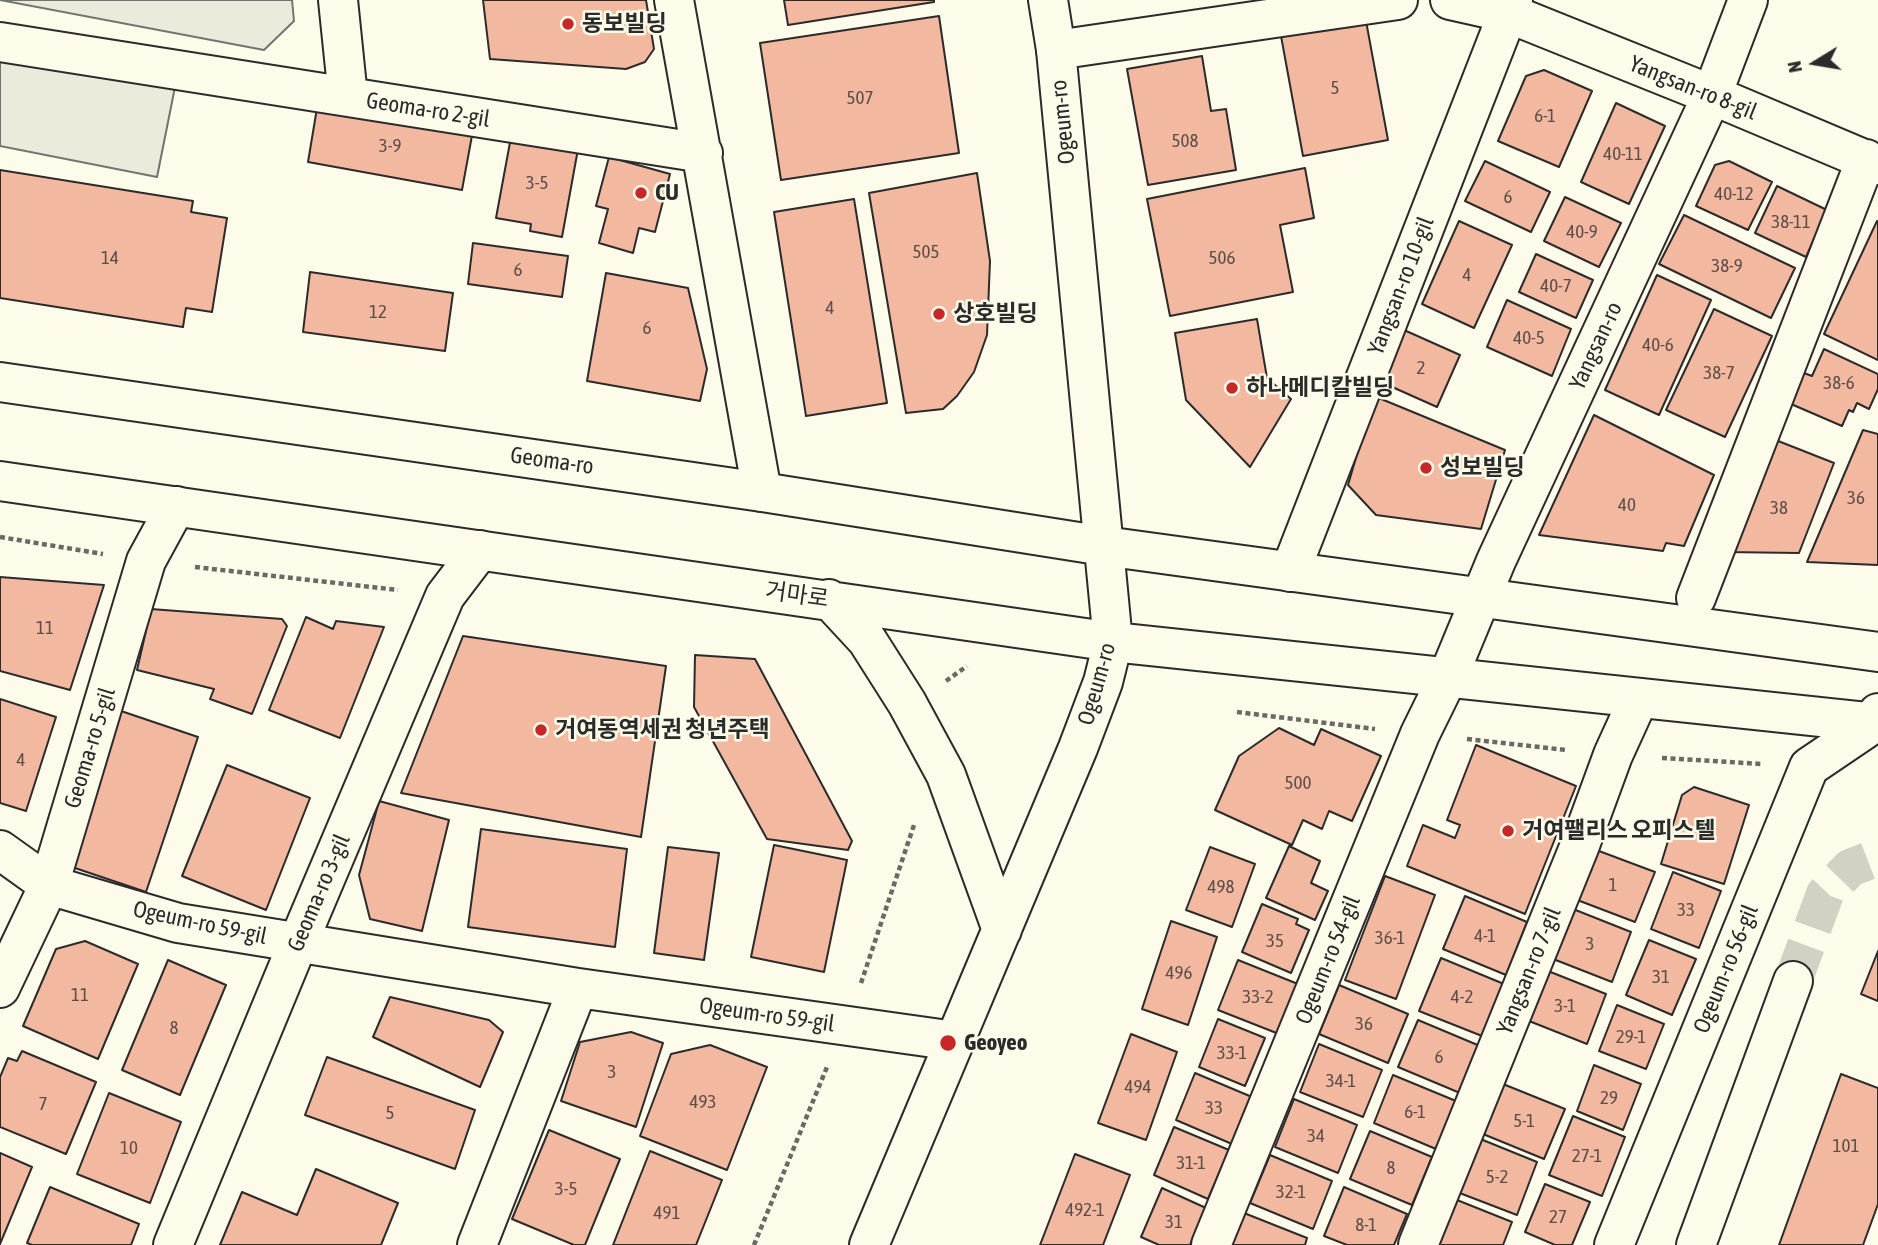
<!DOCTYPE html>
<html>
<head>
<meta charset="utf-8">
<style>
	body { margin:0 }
	#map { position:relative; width:1878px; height:1245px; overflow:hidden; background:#fdfbea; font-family:"Asap Condensed",sans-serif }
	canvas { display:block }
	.north { position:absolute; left:1780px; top:28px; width:70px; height:70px; -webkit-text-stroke:5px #fdfbea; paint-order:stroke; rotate:259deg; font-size:19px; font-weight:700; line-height:28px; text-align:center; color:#2b2b2b }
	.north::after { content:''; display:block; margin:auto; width:24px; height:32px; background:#2b2b2b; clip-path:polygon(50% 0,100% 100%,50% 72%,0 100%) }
</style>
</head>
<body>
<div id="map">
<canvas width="1878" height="1245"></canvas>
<div class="north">N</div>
</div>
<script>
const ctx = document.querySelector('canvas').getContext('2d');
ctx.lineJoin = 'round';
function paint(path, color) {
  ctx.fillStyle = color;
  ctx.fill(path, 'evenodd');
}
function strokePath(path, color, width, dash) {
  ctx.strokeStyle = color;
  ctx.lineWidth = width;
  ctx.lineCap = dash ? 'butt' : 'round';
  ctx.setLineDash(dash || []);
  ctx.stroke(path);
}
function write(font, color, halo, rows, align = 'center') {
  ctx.font = font + ' "Asap Condensed","Noto Sans KR",sans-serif';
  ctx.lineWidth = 5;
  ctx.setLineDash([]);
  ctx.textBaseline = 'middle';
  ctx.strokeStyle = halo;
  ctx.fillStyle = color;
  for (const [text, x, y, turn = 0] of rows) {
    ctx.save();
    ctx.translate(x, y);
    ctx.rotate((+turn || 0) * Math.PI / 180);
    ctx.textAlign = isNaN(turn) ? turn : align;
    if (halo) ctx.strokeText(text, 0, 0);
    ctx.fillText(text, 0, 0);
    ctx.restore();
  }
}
const parking = new Path2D(`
	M 0,0 L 292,0 L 294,21 L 264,50 Z
	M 0,53 L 175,87 L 157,177 L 0,146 Z`);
const building = new Path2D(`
	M 483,0 L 646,0 L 654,49 L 645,62 L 626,69 L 490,59 Z
	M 784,0 L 934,0 L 934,2 L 788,25 Z
	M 939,16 L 959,153 L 781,180 L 760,43 Z
	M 1366,21 L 1388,140 L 1303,156 L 1281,36 Z
	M 1202,56 L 1211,111 L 1226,109 L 1236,170 L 1148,185 L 1127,69 Z
	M 1544,70 L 1592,91 L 1559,167 L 1498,141 L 1526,76 Z
	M 318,102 L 473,130 L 462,190 L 308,162 Z
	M 1616,103 L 1665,126 L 1629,204 L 1581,182 Z
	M 511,137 L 578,149 L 562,237 L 530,231 L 531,224 L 496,218 Z
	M 609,157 L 670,174 L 655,232 L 639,228 L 633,253 L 599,243 L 608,209 L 596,206 Z
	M 1485,161 L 1550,192 L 1531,232 L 1465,201 Z
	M 1729,161 L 1772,182 L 1748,230 L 1696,206 L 1715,165 Z
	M 1305,168 L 1314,218 L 1280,225 L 1293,292 L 1170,316 L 1147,199 Z
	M 0,170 L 193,201 L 191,212 L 227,218 L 212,312 L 186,308 L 183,327 L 0,298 Z
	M 977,173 L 990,261 L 987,335 L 974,372 L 957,396 L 943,409 L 906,413 L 869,193 Z
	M 1777,186 L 1827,210 L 1806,257 L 1755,233 Z
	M 1565,197 L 1621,223 L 1599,267 L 1544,241 Z
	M 854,199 L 887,403 L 806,416 L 774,212 Z
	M 1684,215 L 1795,268 L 1771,318 L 1659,264 Z
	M 1459,221 L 1512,245 L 1474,328 L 1422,304 Z
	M 1877,221 L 1878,221 L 1878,360 L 1824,334 Z
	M 473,243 L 568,256 L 562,297 L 468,284 Z
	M 1536,254 L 1593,280 L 1576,318 L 1519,292 Z
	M 310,272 L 453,293 L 445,351 L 303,332 Z
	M 606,273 L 688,288 L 707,369 L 700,401 L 587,381 Z
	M 1657,275 L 1711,300 L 1659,415 L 1605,390 Z
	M 1507,300 L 1571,329 L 1552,376 L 1487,347 Z
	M 1714,309 L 1772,336 L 1725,437 L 1666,410 Z
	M 1257,319 L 1267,378 L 1291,399 L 1250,467 L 1186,400 L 1175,333 Z
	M 1404,330 L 1460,355 L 1437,407 L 1381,382 Z
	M 1824,349 L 1878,374 L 1878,389 L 1869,409 L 1857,403 L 1853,412 L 1849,410 L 1842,426 L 1791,404 L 1804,373 L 1812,376 Z
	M 1374,396 L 1505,450 L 1481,529 L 1376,515 L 1348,485 Z
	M 1594,415 L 1714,475 L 1684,546 L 1666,543 L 1663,551 L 1539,535 Z
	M 1863,430 L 1878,434 L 1878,565 L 1807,562 Z
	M 1768,437 L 1834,463 L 1799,553 L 1724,552 Z
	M 0,577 L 104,585 L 70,690 L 0,671 Z
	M 151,609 L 282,619 L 287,626 L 252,714 L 210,699 L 214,689 L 137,670 Z
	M 306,617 L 333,629 L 336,621 L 384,627 L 340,738 L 269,710 Z
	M 463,636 L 666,666 L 641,837 L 401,793 Z
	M 695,655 L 755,659 L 852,841 L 848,850 L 767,839 L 694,707 Z
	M 0,699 L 56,717 L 26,811 L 0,803 Z
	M 121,711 L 198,737 L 146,892 L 69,866 Z
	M 1279,728 L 1314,745 L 1321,729 L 1381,756 L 1352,821 L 1329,811 L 1322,829 L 1303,820 L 1292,845 L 1215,810 L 1239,756 Z
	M 1476,745 L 1576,786 L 1525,914 L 1407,866 L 1423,825 L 1455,838 L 1460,825 L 1447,820 Z
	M 227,765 L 310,798 L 266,910 L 182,876 Z
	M 1694,787 L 1749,805 L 1724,884 L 1661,864 L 1682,795 Z
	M 379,801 L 449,820 L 422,931 L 370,919 L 359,875 Z
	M 481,829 L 627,849 L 615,947 L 468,927 Z
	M 774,845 L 847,860 L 824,972 L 751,957 Z
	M 1289,846 L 1320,861 L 1311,883 L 1328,891 L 1315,920 L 1266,898 Z
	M 668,847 L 719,853 L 704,960 L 654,953 Z
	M 1210,847 L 1255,864 L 1232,927 L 1186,910 Z
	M 1591,848 L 1655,872 L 1635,922 L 1572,898 Z
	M 1673,872 L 1721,891 L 1699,948 L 1651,929 Z
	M 1385,876 L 1435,895 L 1396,999 L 1345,980 Z
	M 1465,896 L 1527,922 L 1506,975 L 1443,949 Z
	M 1262,904 L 1298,919 L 1296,924 L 1309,930 L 1291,973 L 1242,952 Z
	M 1568,907 L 1631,932 L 1612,982 L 1548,957 Z
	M 1171,921 L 1217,937 L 1188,1025 L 1142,1009 Z
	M 1649,940 L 1696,959 L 1672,1015 L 1626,995 Z
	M 85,941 L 138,964 L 98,1059 L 23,1026 L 56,949 Z
	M 1878,951 L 1878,1001 L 1861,994 Z
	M 1441,958 L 1504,984 L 1482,1036 L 1419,1011 Z
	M 168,960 L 226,985 L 180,1095 L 122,1070 Z
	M 1238,960 L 1298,984 L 1279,1034 L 1218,1010 Z
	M 1543,969 L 1606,994 L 1587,1044 L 1524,1019 Z
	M 1339,985 L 1408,1014 L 1388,1063 L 1319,1034 Z
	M 390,997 L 489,1020 L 503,1032 L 480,1087 L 373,1037 Z
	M 1617,1005 L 1664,1024 L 1646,1069 L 1599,1051 Z
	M 1218,1019 L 1265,1038 L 1245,1086 L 1199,1067 Z
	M 1418,1020 L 1480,1046 L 1460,1093 L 1398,1067 Z
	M 631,1032 L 663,1043 L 636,1127 L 561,1101 L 580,1042 Z
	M 1131,1034 L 1177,1052 L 1146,1140 L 1098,1123 Z
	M 1319,1044 L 1382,1070 L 1363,1117 L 1300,1092 Z
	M 710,1045 L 767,1067 L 727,1170 L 640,1136 L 671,1054 Z
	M 22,1051 L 96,1082 L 66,1154 L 0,1127 L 0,1077 L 8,1058 L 17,1061 Z
	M 327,1057 L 475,1110 L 455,1169 L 305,1115 Z
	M 1594,1065 L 1641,1084 L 1623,1130 L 1577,1111 Z
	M 1195,1073 L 1252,1097 L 1232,1144 L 1176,1120 Z
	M 1841,1074 L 1878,1088 L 1878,1204 L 1863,1245 L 1779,1245 Z
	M 1393,1075 L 1456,1101 L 1436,1149 L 1374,1123 Z
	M 1503,1084 L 1565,1109 L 1544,1159 L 1483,1134 Z
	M 109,1093 L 181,1122 L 150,1203 L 77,1174 Z
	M 1294,1099 L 1357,1125 L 1338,1173 L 1275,1147 Z
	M 1573,1116 L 1625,1137 L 1602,1196 L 1549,1175 Z
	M 1174,1127 L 1229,1150 L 1208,1199 L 1154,1175 Z
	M 549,1130 L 620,1159 L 585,1245 L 574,1245 L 512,1219 Z
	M 1370,1131 L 1432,1157 L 1412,1205 L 1350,1179 Z
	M 1478,1138 L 1537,1162 L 1517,1215 L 1457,1192 Z
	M 650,1151 L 722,1180 L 696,1245 L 613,1245 Z
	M 0,1153 L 32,1167 L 0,1244 Z
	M 1075,1154 L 1130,1175 L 1103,1245 L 1040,1245 Z
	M 1270,1155 L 1332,1181 L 1313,1229 L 1250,1203 Z
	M 316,1169 L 398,1203 L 381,1245 L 220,1245 L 242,1192 L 297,1215 Z
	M 1545,1184 L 1590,1202 L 1572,1245 L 1555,1245 L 1525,1232 Z
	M 50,1187 L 139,1224 L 131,1245 L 32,1245 L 27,1243 Z
	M 1344,1187 L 1407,1214 L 1394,1245 L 1347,1245 L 1324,1236 Z
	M 1162,1188 L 1206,1208 L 1190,1245 L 1159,1245 L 1141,1237 Z
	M 1452,1198 L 1512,1222 L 1503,1245 L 1434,1245 Z
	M 1244,1213 L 1307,1238 L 1305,1245 L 1231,1245 Z`);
const minorTunnel = new Path2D(`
	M 1793,981 L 1825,894 L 1850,868 L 1868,861`);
const path = new Path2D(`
	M 0,537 L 103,554
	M 195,567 L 398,590
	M 946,681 L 967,666
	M 1237,712 L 1375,729
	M 1467,739 L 1566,750
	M 1662,758 L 1762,764
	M 861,983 L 914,825
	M 754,1245 L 827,1067`);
const minor = new Path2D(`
	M 338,0 L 348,97
	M 674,0 L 762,492
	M 1450,0 L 1508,13 L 1712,95 L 1878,165
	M 0,42 L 703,153
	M 1056,50 L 1398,0
	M 1290,572 L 1513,0
	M 1696,598 L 1866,159
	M 0,850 L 49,885 L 178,923 L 578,988 L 955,1041
	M 0,988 L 49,885 L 146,561 L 176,506
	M 173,1245 L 298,943 L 445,596 L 480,550
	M 477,1245 L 578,988
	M 1211,1245 L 1420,734 L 1448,677 L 1496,561 L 1712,95 L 1748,0
	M 1418,1245 L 1580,845 L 1613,755 L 1639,698
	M 1614,1245 L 1809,767 L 1874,723 L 1878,713
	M 1696,1245 L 1793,981`);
const major = new Path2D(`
	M 0,382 L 762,492 L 1104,546 L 1878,652
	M 0,481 L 1113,642 L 1878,723
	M 829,599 L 867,640 L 907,703 L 946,775 L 1002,930
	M 869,1245 L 1078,748 L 1103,682 L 1113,642 L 1056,50 L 1048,0`);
const markers = [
	[568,24,7,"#c62828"],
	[641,193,7,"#c62828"],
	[939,314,7,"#c62828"],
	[1232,388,7,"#c62828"],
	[1426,468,7,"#c62828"],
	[541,730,7,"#c62828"],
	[1508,831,7,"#c62828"],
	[948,1043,9,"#c62828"]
];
const numberNames = [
	["5",1335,88],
	["507",860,98],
	["6-1",1545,116],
	["508",1185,141],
	["3-9",390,146],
	["40-11",1623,154],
	["3-5",537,183],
	["40-12",1734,194],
	["6",1508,197],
	["38-11",1791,222],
	["40-9",1582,232],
	["505",926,252],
	["14",110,258],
	["506",1222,258],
	["38-9",1727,266],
	["6",518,270],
	["4",1467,275],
	["40-7",1556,286],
	["4",830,308],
	["12",378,312],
	["6",647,328],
	["40-5",1529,338],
	["40-6",1658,345],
	["2",1421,368],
	["38-7",1719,373],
	["38-6",1839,383],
	["36",1856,498],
	["40",1627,505],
	["38",1779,508],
	["11",45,628],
	["4",21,760],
	["500",1298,783],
	["1",1613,885],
	["498",1221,887],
	["33",1686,910],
	["4-1",1485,936],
	["36-1",1390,938],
	["35",1275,941],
	["3",1590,944],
	["496",1179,973],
	["31",1661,977],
	["11",80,995],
	["33-2",1258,997],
	["4-2",1462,997],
	["3-1",1565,1006],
	["36",1364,1024],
	["8",174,1028],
	["29-1",1631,1037],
	["33-1",1232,1053],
	["6",1439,1057],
	["3",612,1072],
	["34-1",1341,1081],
	["494",1138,1087],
	["29",1609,1098],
	["493",703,1102],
	["7",43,1104],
	["33",1214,1108],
	["6-1",1415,1112],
	["5",390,1113],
	["5-1",1524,1121],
	["34",1316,1136],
	["101",1846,1146],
	["10",129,1148],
	["27-1",1587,1156],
	["31-1",1191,1163],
	["8",1391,1168],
	["5-2",1497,1177],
	["3-5",566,1189],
	["32-1",1291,1192],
	["492-1",1085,1210],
	["491",667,1213],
	["27",1558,1217],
	["31",1174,1222],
	["8-1",1366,1225]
];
const poiNames = [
	["동보빌딩",582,24],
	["CU",655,193],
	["상호빌딩",953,314],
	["하나메디칼빌딩",1246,388],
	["성보빌딩",1440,468],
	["거여동역세권 청년주택",555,730],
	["거여팰리스 오피스텔",1522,831],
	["Geoyeo",964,1043]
];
const streetNames = [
	["Yangsan-ro 8-gil",1693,88,22],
	["Geoma-ro 2-gil",428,110,9],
	["Ogeum-ro",1063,122,-96],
	["Yangsan-ro 10-gil",1401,286,-69],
	["Yangsan-ro",1596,346,-65],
	["Geoma-ro",552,461,8],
	["거마로",797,595,8],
	["Ogeum-ro",1097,684,-74],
	["Geoma-ro 5-gil",90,748,-73],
	["Geoma-ro 3-gil",319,893,-67],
	["Ogeum-ro 59-gil",200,923,12],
	["Ogeum-ro 54-gil",1328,960,-68],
	["Ogeum-ro 56-gil",1726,969,-68],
	["Yangsan-ro 7-gil",1529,971,-68],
	["Ogeum-ro 59-gil",767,1015,8]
];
paint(parking, '#eceadb');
strokePath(parking, '#74746e', 2);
paint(building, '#f2b8a0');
strokePath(building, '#2b2b2b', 2);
strokePath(minorTunnel, '#d3d1c4', 38, [38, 19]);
strokePath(minor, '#2b2b2b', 42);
strokePath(major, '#2b2b2b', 42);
strokePath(path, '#6a6964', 4.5, [5, 3.5]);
strokePath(minor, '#fdfbea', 38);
strokePath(major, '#fdfbea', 38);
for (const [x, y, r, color] of markers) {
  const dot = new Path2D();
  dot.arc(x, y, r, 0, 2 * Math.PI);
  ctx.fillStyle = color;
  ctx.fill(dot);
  strokePath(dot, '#fdfbea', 2.5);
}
write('19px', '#5d4e48', null, numberNames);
write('bold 23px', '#2b2b2b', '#fdfbea', poiNames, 'left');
write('23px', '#2b2b2b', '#fdfbea', streetNames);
</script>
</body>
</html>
